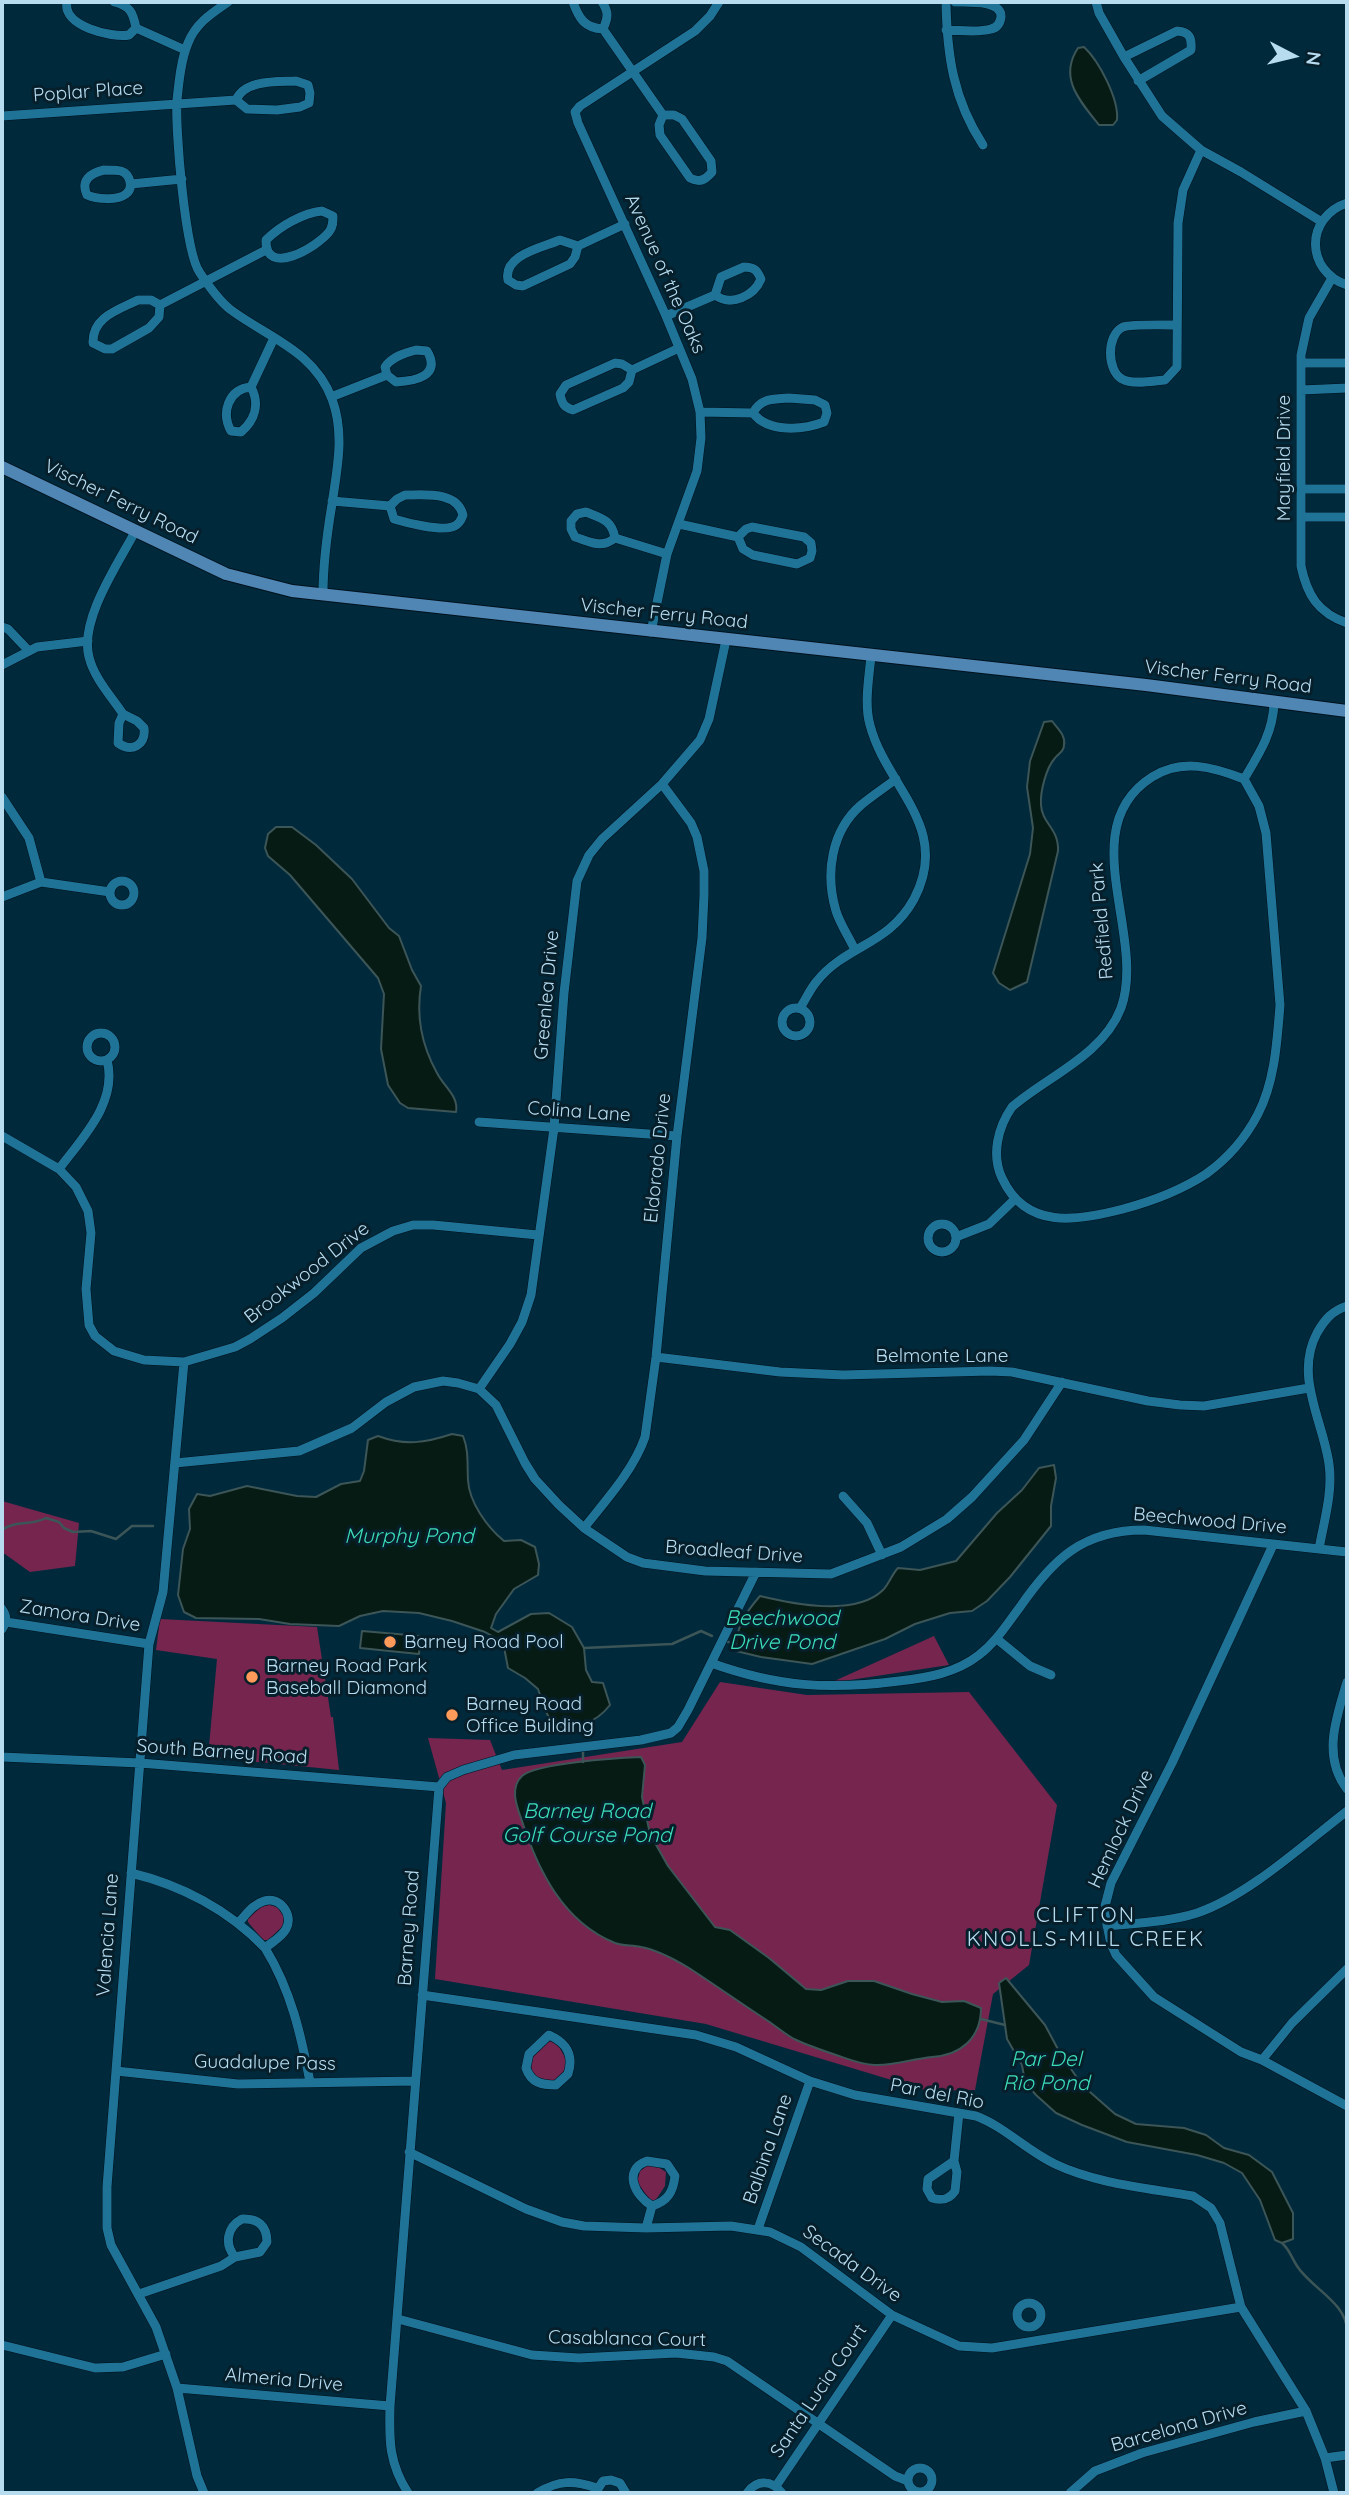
<!DOCTYPE html>
<html>
<head>
<meta charset="utf-8">
<style>
	body { margin:0 }
	#map { position:relative; width:1349px; height:2495px; overflow:hidden; background:#002a3c; font-family:Quicksand,sans-serif }
	canvas { display:block }
	.frame { position:absolute; inset:0; border:4px solid #b7dcf0; pointer-events:none }
	.north { position:absolute; left:1258px; top:21px; width:70px; height:70px; -webkit-text-stroke:5px #061f2b; paint-order:stroke; rotate:97deg; font-size:19px; font-weight:700; line-height:28px; text-align:center; color:#b7dcf0 }
	.north::after { content:''; display:block; margin:auto; width:24px; height:32px; background:#b7dcf0; clip-path:polygon(50% 0,100% 100%,50% 72%,0 100%) }
</style>
</head>
<body>
<div id="map">
<canvas width="1349" height="2495"></canvas>
<div class="frame"></div>
<div class="north">N</div>
</div>
<script>
const ctx = document.querySelector('canvas').getContext('2d');
ctx.lineJoin = 'round';
function paint(path, color) {
  ctx.fillStyle = color;
  ctx.fill(path, 'evenodd');
}
function strokePath(path, color, width, dash) {
  ctx.strokeStyle = color;
  ctx.lineWidth = width;
  ctx.lineCap = dash ? 'butt' : 'round';
  ctx.setLineDash(dash || []);
  ctx.stroke(path);
}
function write(font, color, halo, rows, align = 'center') {
  ctx.font = font + ' Quicksand,sans-serif';
  ctx.lineWidth = 6;
  ctx.setLineDash([]);
  ctx.textBaseline = 'middle';
  ctx.strokeStyle = halo;
  ctx.fillStyle = color;
  for (const [text, x, y, turn = 0] of rows) {
    ctx.save();
    ctx.translate(x, y);
    ctx.rotate((+turn || 0) * Math.PI / 180);
    ctx.textAlign = isNaN(turn) ? turn : align;
    if (halo) ctx.strokeText(text, 0, 0);
    ctx.fillText(text, 0, 0);
    ctx.restore();
  }
}
const green = new Path2D(`
	M 2,1501 L 79,1523 L 75,1566 L 30,1572 L 2,1552 Z
	M 160,1619 L 317,1627 L 331,1717 L 333,1717 L 339,1770 L 208,1757 L 217,1659 L 156,1650 Z
	M 934,1636 L 949,1665 L 830,1683 Z
	M 720,1682 L 807,1695 L 969,1692 L 1057,1805 L 1029,1965 L 993,1994 L 975,2090 L 928,2091 L 706,2024 L 435,1979 L 446,1803 L 428,1738 L 490,1740 L 502,1770 L 682,1742 Z
	M 269,1905 L 277,1907 L 284,1916 L 283,1926 L 268,1940 L 263,1940 L 248,1922 L 248,1918 L 260,1907 Z
	M 548,2041 L 557,2043 L 567,2061 C 560,2098 525,2079 532,2059 C 535,2052 543,2046 548,2041 Z
	M 648,2165 L 658,2167 L 666,2172 L 665,2186 L 655,2201 L 650,2200 L 637,2182 L 640,2171 Z`);
const water = new Path2D(`
	M 1084,47 C 1099,61 1119,99 1117,120 L 1113,125 L 1099,125 C 1080,101 1058,78 1078,48 Z
	M 1052,721 C 1057,728 1066,735 1064,745 C 1064,752 1059,753 1055,758 C 1046,768 1040,792 1041,805 C 1042,824 1059,828 1058,851 L 1027,982 L 1010,990 L 999,983 L 993,973 L 1030,854 L 1033,828 L 1027,787 L 1030,761 L 1044,722 Z
	M 276,827 L 292,827 L 316,845 L 352,879 L 389,928 L 399,936 L 412,970 L 421,986 C 416,1016 422,1046 437,1073 C 444,1087 459,1096 456,1112 L 408,1108 L 400,1103 L 388,1085 L 381,1049 L 384,994 L 378,978 L 290,875 L 268,856 L 265,848 L 268,834 Z
	M 452,1434 L 463,1436 C 469,1451 467,1464 468,1480 C 469,1502 487,1527 504,1541 L 521,1540 L 535,1547 L 539,1564 L 538,1575 L 514,1589 L 496,1614 L 491,1628 L 498,1632 L 531,1614 L 549,1613 L 572,1627 L 584,1648 L 586,1670 L 592,1682 L 603,1683 L 610,1705 C 595,1724 579,1727 555,1727 L 546,1712 L 538,1689 L 525,1678 L 508,1668 L 503,1642 L 485,1632 L 452,1621 L 419,1613 L 383,1611 L 360,1616 L 339,1626 L 290,1624 L 259,1619 L 196,1618 L 184,1612 L 178,1595 L 183,1549 L 190,1529 L 189,1509 L 197,1494 L 210,1496 L 247,1486 L 297,1496 L 316,1497 L 341,1484 L 360,1481 L 364,1471 L 368,1440 L 378,1436 C 405,1446 425,1443 452,1434 Z
	M 1054,1465 L 1056,1478 L 1051,1506 L 1051,1526 L 1010,1577 L 987,1601 L 972,1611 L 950,1613 L 915,1624 L 885,1639 L 812,1664 L 761,1657 L 736,1651 C 735,1628 746,1612 760,1596 C 793,1604 855,1617 883,1590 C 889,1584 892,1574 898,1568 L 920,1570 L 956,1561 L 997,1513 L 1022,1490 L 1039,1468 Z
	M 362,1631 L 420,1636 L 419,1654 L 360,1648 Z
	M 641,1757 L 645,1765 L 642,1797 L 650,1834 L 668,1866 L 715,1927 L 730,1930 L 769,1958 L 806,1989 L 821,1990 L 848,1981 L 874,1981 L 912,1994 L 942,2002 L 964,2001 L 981,2008 C 981,2038 961,2055 932,2057 C 912,2059 892,2066 875,2065 C 863,2065 850,2060 839,2056 C 824,2051 809,2046 794,2039 C 785,2034 777,2027 768,2021 C 742,2004 715,1985 689,1968 C 674,1959 658,1950 641,1947 C 632,1945 623,1946 615,1943 C 563,1922 538,1870 522,1821 C 517,1807 509,1788 522,1776 C 536,1763 618,1758 641,1757 Z
	M 1006,1978 L 1045,2025 L 1060,2053 L 1082,2085 L 1115,2114 L 1136,2124 L 1184,2128 L 1206,2135 L 1224,2148 L 1249,2155 L 1272,2172 L 1293,2213 L 1293,2239 L 1282,2243 L 1275,2240 L 1260,2200 L 1242,2173 L 1224,2163 L 1197,2155 L 1127,2142 L 1082,2125 L 1056,2113 L 1036,2095 L 1025,2082 L 1022,2065 L 1007,2039 L 999,1983 Z`);
const stream = new Path2D(`
	M 2,1530 C 16,1520 31,1526 46,1518 L 59,1522 L 64,1528 L 73,1532 L 91,1531 L 116,1539 L 132,1526 L 153,1526
	M 728,1642 L 736,1643
	M 584,1648 L 672,1644 L 701,1631 L 712,1636
	M 579,1726 L 580,1731
	M 583,1752 L 583,1762
	M 981,2019 L 1005,2025
	M 1282,2243 C 1290,2250 1291,2257 1297,2266 C 1311,2288 1347,2303 1347,2331`);
const street = new Path2D(`
	M 67,2 C 62,26 111,38 129,35 L 136,28 C 133,12 130,6 114,2
	M 228,2 C 212,13 196,23 188,43 C 181,60 179,81 177,100 C 175,128 185,253 200,273 C 208,285 219,301 231,310 C 269,338 314,351 332,399 C 345,434 337,469 332,504 C 327,534 323,564 323,594
	M 573,2 C 579,19 585,28 603,29 C 608,18 609,12 602,2
	M 946,2 C 947,55 953,99 983,145
	M 1096,2 L 1099,13 L 1124,57 L 1162,116 L 1201,150 L 1241,172 L 1322,222
	M 136,28 L 185,50
	M 603,29 L 663,115
	M 946,30 C 960,30 978,33 991,29 C 996,28 1000,24 1001,17 C 1002,0 968,2 955,2
	M 1124,57 L 1177,31 C 1190,32 1192,38 1191,50 L 1138,81
	M 296,81 L 308,85 L 310,93 L 309,103 L 300,107 L 277,110 L 247,109 L 236,100 C 245,79 278,82 296,81 Z
	M 663,115 L 674,115 L 682,119 L 711,161 L 712,172 C 705,180 700,183 690,178 L 660,135 L 659,125 Z
	M 2,116 L 236,100
	M 104,170 C 109,170 117,170 121,171 C 130,174 134,188 126,194 C 117,201 96,199 87,195 C 80,180 91,173 104,170 Z
	M 131,184 L 182,179
	M 1347,203 C 1305,217 1305,271 1347,285
	M 322,211 L 333,216 C 333,222 333,227 329,232 C 317,247 265,278 266,240 C 280,226 303,213 322,211 Z
	M 560,240 L 578,246 L 575,257 L 570,264 L 523,286 L 516,285 L 508,280 C 503,255 541,248 560,240 Z
	M 578,246 L 625,224
	M 744,267 C 754,267 757,270 761,279 C 754,296 731,307 715,295 L 721,277 Z
	M 1332,278 L 1309,318 L 1301,355 L 1301,566 C 1307,595 1318,613 1347,623
	M 138,300 L 151,300 L 160,305 L 159,317 L 149,328 L 112,349 L 105,349 L 93,343 C 92,317 118,310 138,300 Z
	M 160,305 L 266,250
	M 666,316 L 715,295
	M 1177,325 C 1166,325 1131,324 1123,327 C 1106,335 1107,371 1122,379 C 1132,385 1153,381 1165,380 L 1177,367 L 1178,223 L 1183,190 L 1201,150
	M 416,350 L 427,351 C 442,376 415,381 396,382 L 387,375 L 385,367 C 392,357 404,353 416,350 Z
	M 615,363 L 622,364 L 632,370 L 629,382 L 623,388 L 573,410 C 564,407 562,404 560,394 L 566,385 Z
	M 1301,363 L 1347,363
	M 632,370 L 679,348
	M 251,387 C 260,404 255,420 241,432 L 231,431 C 221,413 228,389 251,387 Z
	M 251,387 L 274,338
	M 1301,390 L 1347,388
	M 331,397 L 387,375
	M 789,398 L 815,400 L 825,405 L 827,413 L 824,422 C 803,430 768,433 753,413 C 761,398 774,399 789,398 Z
	M 700,412 L 753,413
	M 1301,489 L 1347,489
	M 405,495 C 425,495 457,491 463,515 C 461,520 459,525 452,527 C 440,531 407,523 394,519 L 390,506 L 397,499 Z
	M 332,501 L 390,506
	M 586,512 C 601,518 612,520 615,538 C 601,549 591,542 575,537 L 571,529 L 571,521 L 577,514 Z
	M 1301,517 L 1347,517
	M 679,524 L 738,537
	M 752,527 L 804,537 L 811,543 L 812,551 L 810,558 L 797,564 L 753,555 L 743,549 L 738,537 L 746,529 Z
	M 615,538 L 667,554
	M 2,627 L 8,629 L 28,650
	M 651,632 L 667,554 L 697,471 L 701,438 L 700,412 L 692,379 L 666,316 L 578,123 L 575,112 L 580,106 L 695,31 L 710,16 L 719,2
	M 2,665 L 37,647 L 88,641
	M 123,714 C 111,696 94,678 89,657 C 79,620 119,562 136,530
	M 123,714 L 137,721 L 144,728 C 146,745 132,753 118,743 L 119,723 Z
	M 1244,779 C 1213,767 1182,758 1152,777 C 1072,828 1147,936 1121,1008 C 1103,1055 1048,1076 1012,1107 C 998,1127 991,1155 1002,1178 C 1026,1230 1077,1221 1123,1209 C 1153,1201 1180,1191 1206,1174 C 1227,1159 1246,1137 1258,1114 C 1275,1081 1277,1041 1280,1005 L 1266,833 L 1259,806 L 1244,779 C 1259,754 1273,733 1274,703
	M 2,797 L 29,838 L 41,882
	M110 893a12 12 0 1 1 24 0a12 12 0 1 1-24 0Z
	M 2,897 L 41,882 L 110,892
	M 855,950 C 849,937 840,924 836,911 C 825,874 831,831 861,805 C 872,796 884,788 896,779
	M782 1022a14 14 0 1 1 28 0a14 14 0 1 1-28 0Z
	M 800,1008 C 806,999 810,989 817,981 C 846,945 889,945 914,899 C 952,827 886,787 870,725 C 864,704 869,678 871,656
	M87 1047a14 14 0 1 1 28 0a14 14 0 1 1-28 0Z
	M 479,1122 L 677,1136
	M 2,1136 L 59,1169 L 76,1187 L 88,1211 L 91,1233 L 86,1289 L 89,1325 L 95,1336 L 114,1351 L 144,1360 L 184,1362 L 235,1347 L 250,1339 L 282,1318 L 314,1293 L 361,1248 L 393,1231 L 413,1225 L 433,1225 L 538,1235
	M 59,1169 C 83,1137 118,1102 107,1060
	M928 1238a14 14 0 1 1 28 0a14 14 0 1 1-28 0Z
	M 956,1237 L 989,1224 L 1015,1199
	M 656,1357 L 780,1372 L 843,1375 L 990,1371 L 1012,1372 L 1148,1401 L 1180,1405 L 1204,1406 L 1309,1388
	M 184,1362 L 163,1592 L 149,1644 L 107,2187 L 107,2228 L 111,2245 L 156,2327 L 177,2388 L 197,2476 L 204,2493
	M 479,1389 L 510,1344 L 522,1322 L 531,1295 L 554,1128 L 564,993 L 577,881 L 589,855 L 602,839 L 662,784 L 700,740 L 709,719 L 726,640
	M 175,1463 L 299,1451 L 352,1428 L 386,1402 L 414,1387 L 443,1381 L 458,1383 L 479,1389 L 496,1405 L 525,1463 L 535,1479 L 559,1505 L 584,1528 L 627,1557 L 643,1563 L 705,1571 L 831,1574 L 901,1547 L 947,1519 L 972,1497 L 1024,1440 L 1062,1382
	M 843,1496 L 867,1523 L 882,1555
	M 584,1528 C 606,1500 633,1471 645,1437 L 656,1357 L 677,1136 L 702,938 L 704,895 L 704,871 L 697,837 L 691,823 L 662,784
	M 1273,1545 L 1172,1763 L 1111,1883 L 1104,1910 L 1111,1944 L 1116,1955 L 1154,1997 L 1241,2052 L 1262,2060 L 1347,2106
	M 1319,1549 C 1324,1521 1333,1492 1329,1464 C 1323,1421 1294,1376 1317,1333 C 1325,1319 1332,1311 1347,1306
	M 2,1609 C 7,1616 7,1621 2,1629
	M 6,1622 L 149,1644
	M 997,1639 L 1030,1666 L 1051,1675
	M 711,1663 C 778,1687 829,1690 899,1681 C 927,1678 956,1673 979,1655 C 996,1642 1007,1624 1020,1607 C 1053,1559 1083,1530 1144,1530 L 1347,1552
	M 1347,1682 C 1336,1718 1322,1757 1347,1789
	M 2,1757 L 140,1763 L 439,1787
	M 131,1873 C 181,1885 229,1910 265,1948
	M 238,1923 C 246,1915 253,1904 264,1901 C 280,1896 294,1915 286,1929 C 282,1937 272,1942 265,1948 C 291,1990 301,2035 310,2082
	M 1107,1926 C 1136,1923 1169,1922 1197,1913 C 1248,1896 1304,1844 1347,1811
	M 422,1995 L 696,2035 L 736,2047 L 810,2081 L 855,2095 L 976,2116 C 1005,2127 1027,2151 1055,2164 C 1097,2184 1148,2188 1193,2196 L 1211,2208 L 1220,2223 L 1241,2307 L 1306,2411 L 1325,2458 L 1334,2493
	M 549,2035 C 567,2043 574,2055 568,2074 L 556,2085 C 542,2085 531,2083 526,2068 L 529,2054 Z
	M 1262,2060 L 1292,2023 L 1347,1969
	M 116,2071 L 238,2084 L 415,2081
	M 409,2152 L 526,2209 L 562,2222 L 584,2226 L 646,2228 L 731,2226 L 770,2232 L 801,2247 L 892,2315 L 959,2346 L 992,2348 L 1241,2307
	M 647,2161 L 667,2164 L 675,2176 C 673,2192 668,2201 652,2206 C 635,2196 622,2170 647,2161 Z
	M 954,2161 L 957,2172 L 955,2191 C 949,2200 942,2201 932,2198 L 927,2189 L 928,2179 Z
	M 954,2161 L 959,2113
	M 242,2219 C 258,2218 267,2226 267,2242 L 260,2252 L 235,2257 C 224,2244 227,2227 242,2219 Z
	M 646,2228 L 652,2206
	M 758,2229 L 810,2081
	M 139,2294 L 221,2266 L 235,2257
	M1017 2315a12 12 0 1 1 24 0a12 12 0 1 1-24 0Z
	M 398,2319 L 532,2355 L 579,2358 L 676,2353 L 714,2357 L 727,2361 L 895,2476 L 908,2481
	M 2,2345 L 95,2368 L 123,2367 L 166,2354
	M 177,2388 L 390,2406
	M 1325,2458 L 1347,2455
	M908 2480a12 12 0 1 1 24 0a12 12 0 1 1-24 0Z
	M 776,2486 L 892,2315
	M 596,2492 L 603,2481 L 611,2480 L 620,2483 L 626,2493
	M 408,2493 C 389,2463 389,2441 390,2406 L 439,1787 L 447,1777 L 463,1770 L 514,1755 L 641,1740 L 671,1733 L 678,1727 L 688,1710 L 756,1572
	M 537,2493 C 559,2480 573,2480 597,2488
	M 747,2493 C 757,2479 772,2480 782,2493
	M 1070,2493 L 1095,2471 L 1142,2453 L 1254,2422 L 1306,2411`);
const secondary = new Path2D(`
	M 2,467 L 226,574 L 292,591 L 1146,685 L 1347,711`);
const markers = [
	[390,1642,7,"#ff9b5a"],
	[252,1677,7,"#ff9b5a"],
	[452,1715,7,"#ff9b5a"]
];
const streetNames = [
	["Poplar Place",88,92,-4],
	["Avenue of the Oaks",665,274,66],
	["Mayfield Drive",1284,458,-90],
	["Vischer Ferry Road",121,502,26],
	["Vischer Ferry Road",664,614,6],
	["Vischer Ferry Road",1228,677,7],
	["Redfield Park",1102,921,-95],
	["Greenlea Drive",547,995,-85],
	["Colina Lane",579,1112,4],
	["Eldorado Drive",658,1158,-84],
	["Brookwood Drive",307,1273,-38],
	["Belmonte Lane",942,1356],
	["Beechwood Drive",1210,1521,5],
	["Broadleaf Drive",734,1552,4],
	["Zamora Drive",80,1616,9],
	["South Barney Road",222,1752,4],
	["Hemlock Drive",1121,1829,-65],
	["Barney Road",409,1928,-86],
	["Valencia Lane",108,1935,-86],
	["Guadalupe Pass",265,2063,1],
	["Par del Rio",937,2094,11],
	["Balbina Lane",768,2149,-71],
	["Secada Drive",852,2264,36],
	["Casablanca Court",627,2339,1],
	["Almeria Drive",284,2380,5],
	["Santa Lucia Court",819,2391,-56],
	["Barcelona Drive",1179,2427,-16]
];
const poiNames = [
	["Barney Road Pool",404,1642],
	["Barney Road Park",266,1666],
	["Baseball Diamond",266,1688],
	["Barney Road",466,1704],
	["Office Building",466,1726]
];
const waterNames = [
	["Murphy Pond",409,1537],
	["Beechwood",782,1619],
	["Drive Pond",782,1643],
	["Barney Road",587,1812],
	["Golf Course Pond",587,1836],
	["Par Del",1046,2060],
	["Rio Pond",1046,2084]
];
const neighbourhoodNames = [
	["CLIFTON",1086,1916],
	["KNOLLS-MILL CREEK",1086,1940]
];
paint(green, '#76254f');
paint(water, '#071b15');
strokePath(water, '#3c5557', 2);
strokePath(stream, '#3c5557', 2.5);
strokePath(street, '#00111c', 10);
strokePath(secondary, '#00111c', 14);
strokePath(street, '#1f7397', 9);
strokePath(secondary, '#4f86b4', 12);
for (const [x, y, r, color] of markers) {
  const dot = new Path2D();
  dot.arc(x, y, r, 0, 2 * Math.PI);
  ctx.fillStyle = color;
  ctx.fill(dot);
  strokePath(dot, '#061f2b', 2.5);
}
write('19px', '#b7dcf0', '#061f2b', streetNames);
write('19px', '#b7dcf0', '#061f2b', poiNames, 'left');
write('italic 21px', '#3cddb6', '#061f2b', waterNames);
ctx.letterSpacing = '2px';
write('21px', '#b7dcf0', '#061f2b', neighbourhoodNames);
ctx.letterSpacing = '0px';
</script>
</body>
</html>
